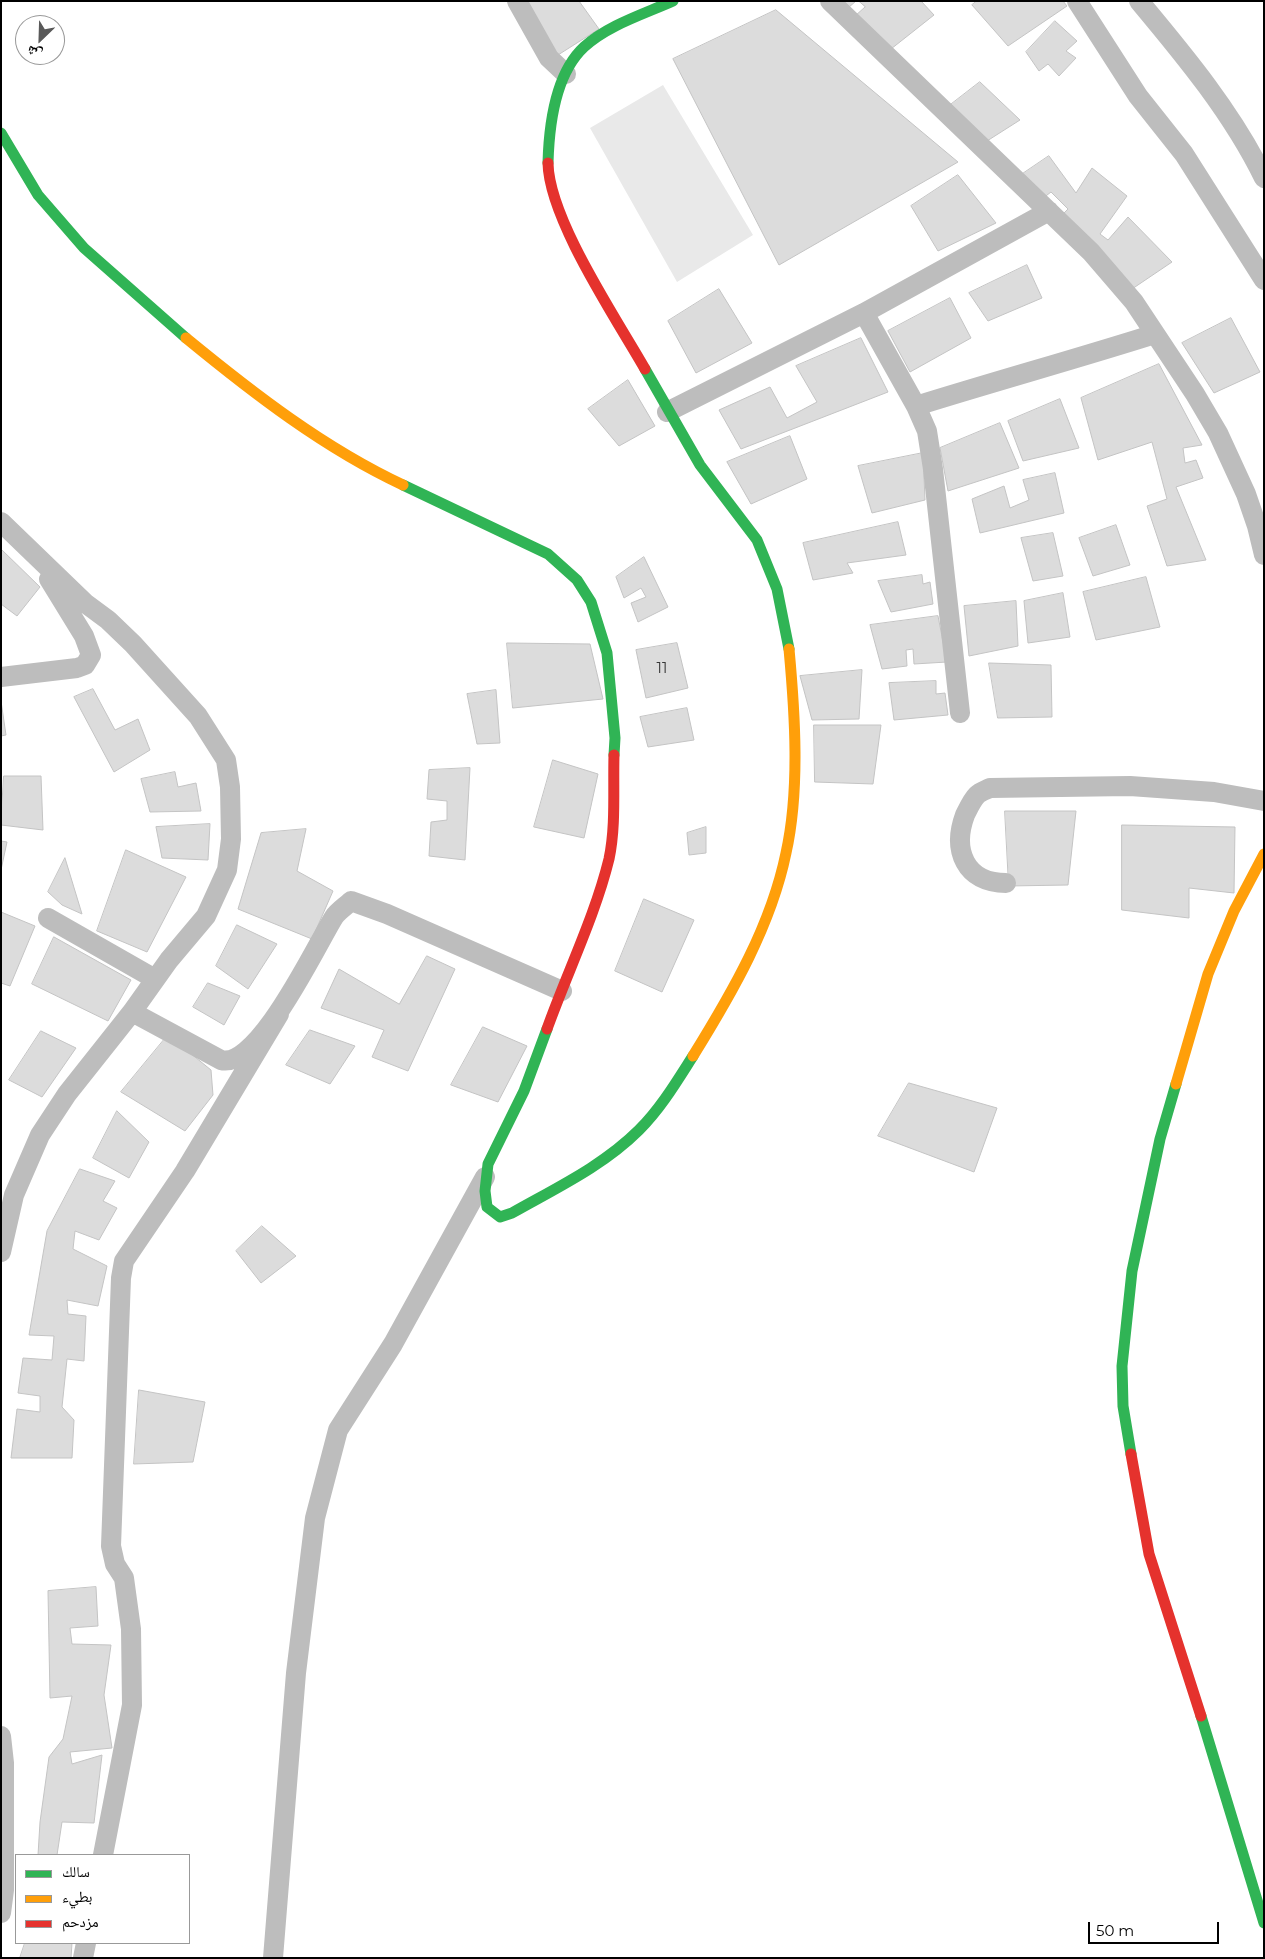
<!DOCTYPE html>
<html>
<head>
<meta charset="utf-8">
<style>
	body { margin:0 }
	#map { position:relative; width:1265px; height:1959px; overflow:hidden; background:#fff; font-family:Montserrat,"Noto Naskh Arabic",sans-serif }
	canvas { display:block }
	.frame { position:absolute; inset:0; border:2px solid #000; pointer-events:none }
	.legend { position:absolute; left:15px; top:1854px; width:175px; height:90px; box-sizing:border-box; background:#fff; border:1px solid #999; margin:0; padding:6px 9px; list-style:none; font-size:15px; color:#000 }
	.legend li { display:flex; align-items:center; gap:10px; height:25px }
	.legend b { width:25px; border:1px solid #999 }
	.north { position:absolute; left:15px; top:15px; width:50px; height:50px; box-sizing:border-box; background:#fff; border:1px solid #999; border-radius:50%; rotate:204deg; font-size:14px; font-weight:700; line-height:20px; text-align:center; color:#000 }
	.north::after { content:''; display:block; margin:auto; width:18px; height:22px; background:#595959; clip-path:polygon(50% 0,100% 100%,50% 72%,0 100%) }
	.scale { position:absolute; left:1088px; top:1922px; width:131px; height:22px; box-sizing:border-box; border:2px solid #000; border-top:0; padding-left:6px; font-size:15px; line-height:18px; white-space:nowrap; color:#000; -webkit-text-stroke:4px #fff; paint-order:stroke }
</style>
</head>
<body>
<div id="map">
<canvas width="1265" height="1959"></canvas>
<div class="frame"></div>
<ul class="legend">
<li><b style="height:6px;background:#30b455"></b>سالك</li>
<li><b style="height:6px;background:#ff9f0a"></b>بطيء</li>
<li><b style="height:6px;background:#e5322d"></b>مزدحم</li>
</ul>
<div class="north">ش</div>
<div class="scale">50 m</div>
</div>
<script>
const ctx = document.querySelector('canvas').getContext('2d');
ctx.lineJoin = 'round';
function paint(path, color) {
  ctx.fillStyle = color;
  ctx.fill(path, 'evenodd');
}
function strokePath(path, color, width, dash) {
  ctx.strokeStyle = color;
  ctx.lineWidth = width;
  ctx.lineCap = dash ? 'butt' : 'round';
  ctx.setLineDash(dash || []);
  ctx.stroke(path);
}
function write(font, color, halo, rows, align = 'center') {
  ctx.font = font + ' Montserrat,sans-serif';
  ctx.lineWidth = 4.5;
  ctx.setLineDash([]);
  ctx.textBaseline = 'middle';
  ctx.strokeStyle = halo;
  ctx.fillStyle = color;
  for (const [text, x, y, turn = 0] of rows) {
    ctx.save();
    ctx.translate(x, y);
    ctx.rotate((+turn || 0) * Math.PI / 180);
    ctx.textAlign = isNaN(turn) ? turn : align;
    if (halo) ctx.strokeText(text, 0, 0);
    ctx.fillText(text, 0, 0);
    ctx.restore();
  }
}
const green = new Path2D(`
	M 663,85 L 753,235 L 677,282 L 590,128 Z`);
const building = new Path2D(`
	M 528,1 L 579,1 L 599,29 L 558,55 Z
	M 841,1 L 856,1 L 848,8 Z
	M 859,1 L 921,1 L 934,15 L 891,49 L 855,16 L 865,7 Z
	M 977,1 L 1063,1 L 1067,6 L 1008,46 L 972,5 Z
	M 776,10 L 958,162 L 779,265 L 673,59 Z
	M 1055,21 L 1077,41 L 1066,51 L 1076,58 L 1059,76 L 1048,64 L 1039,71 L 1026,52 Z
	M 980,82 L 1020,120 L 987,141 L 949,106 Z
	M 1049,156 L 1076,193 L 1092,168 L 1127,196 L 1100,234 L 1108,240 L 1128,217 L 1172,262 L 1132,289 L 1060,217 L 1068,209 L 1051,192 L 1042,199 L 1018,177 Z
	M 958,175 L 996,223 L 938,251 L 911,206 Z
	M 1027,265 L 1042,298 L 988,321 L 969,293 Z
	M 719,289 L 752,343 L 696,373 L 668,321 Z
	M 950,298 L 971,338 L 910,372 L 888,331 Z
	M 1231,318 L 1260,372 L 1214,393 L 1182,343 Z
	M 861,338 L 888,392 L 741,449 L 719,410 L 770,387 L 787,418 L 817,402 L 796,366 Z
	M 1159,364 L 1202,445 L 1183,448 L 1185,463 L 1196,460 L 1203,478 L 1176,487 L 1206,560 L 1167,566 L 1147,506 L 1167,499 L 1152,442 L 1098,460 L 1081,398 Z
	M 628,380 L 655,426 L 619,446 L 588,409 Z
	M 1060,399 L 1079,448 L 1023,461 L 1008,421 Z
	M 1000,423 L 1019,468 L 948,491 L 940,448 Z
	M 790,436 L 807,479 L 751,504 L 727,462 Z
	M 923,453 L 925,500 L 872,513 L 858,466 Z
	M 1055,473 L 1064,513 L 980,533 L 972,499 L 1004,486 L 1010,508 L 1029,500 L 1023,480 Z
	M 898,522 L 906,555 L 847,563 L 853,573 L 813,580 L 803,543 Z
	M 1116,525 L 1130,565 L 1093,576 L 1079,538 Z
	M 1053,533 L 1063,576 L 1033,581 L 1021,538 Z
	M 1,549 L 40,587 L 17,616 L 1,604 Z
	M 644,557 L 668,607 L 638,622 L 631,603 L 646,597 L 641,588 L 624,598 L 616,577 Z
	M 922,575 L 923,584 L 930,582 L 933,604 L 891,612 L 878,581 Z
	M 1146,577 L 1160,627 L 1096,640 L 1083,592 Z
	M 1063,593 L 1070,637 L 1028,643 L 1024,601 Z
	M 1016,601 L 1018,646 L 969,656 L 964,606 Z
	M 938,616 L 947,662 L 914,664 L 913,649 L 906,650 L 907,666 L 882,669 L 870,625 Z
	M 507,643 L 590,644 L 603,699 L 513,708 Z
	M 677,643 L 688,688 L 646,698 L 636,650 Z
	M 989,663 L 1051,665 L 1052,717 L 998,718 Z
	M 862,670 L 859,719 L 812,720 L 800,676 Z
	M 936,681 L 936,694 L 945,693 L 948,715 L 894,720 L 889,683 Z
	M 93,689 L 115,730 L 138,719 L 150,750 L 114,772 L 74,697 Z
	M 496,690 L 500,743 L 477,744 L 467,694 Z
	M 1,701 L 6,735 L 1,736 Z
	M 687,708 L 694,740 L 648,747 L 640,717 Z
	M 814,725 L 881,725 L 873,784 L 815,782 Z
	M 553,760 L 598,774 L 584,838 L 534,827 Z
	M 470,768 L 465,860 L 429,856 L 431,822 L 447,820 L 447,801 L 427,799 L 429,770 Z
	M 175,772 L 178,787 L 196,783 L 201,811 L 150,812 L 141,779 Z
	M 4,776 L 41,776 L 43,830 L 1,825 Z
	M 1005,811 L 1076,811 L 1068,885 L 1009,886 Z
	M 210,824 L 208,860 L 162,858 L 156,827 Z
	M 1122,825 L 1235,827 L 1234,893 L 1189,888 L 1189,918 L 1122,910 Z
	M 706,827 L 706,853 L 689,855 L 687,833 Z
	M 306,829 L 297,871 L 333,891 L 312,939 L 238,909 L 261,833 Z
	M 1,841 L 7,842 L 1,870 Z
	M 126,850 L 186,877 L 147,952 L 97,931 Z
	M 65,858 L 82,914 L 62,905 L 48,892 Z
	M 644,899 L 694,920 L 662,992 L 615,971 Z
	M 1,912 L 35,926 L 10,986 L 1,983 Z
	M 237,925 L 277,944 L 248,989 L 216,966 Z
	M 54,937 L 131,980 L 108,1021 L 32,984 Z
	M 427,956 L 455,969 L 408,1071 L 372,1057 L 384,1030 L 321,1008 L 339,969 L 399,1004 Z
	M 208,983 L 240,996 L 224,1025 L 193,1007 Z
	M 483,1027 L 527,1046 L 498,1102 L 451,1085 Z
	M 310,1030 L 355,1046 L 330,1084 L 286,1065 Z
	M 41,1031 L 76,1048 L 42,1097 L 9,1080 Z
	M 168,1035 L 211,1070 L 213,1095 L 185,1131 L 121,1092 Z
	M 909,1083 L 997,1108 L 974,1172 L 878,1136 Z
	M 117,1111 L 149,1142 L 129,1178 L 93,1158 Z
	M 80,1169 L 115,1181 L 103,1201 L 117,1208 L 99,1240 L 75,1231 L 73,1249 L 107,1266 L 98,1306 L 67,1300 L 68,1314 L 86,1316 L 84,1361 L 67,1359 L 62,1407 L 74,1420 L 72,1458 L 11,1458 L 17,1409 L 40,1412 L 40,1396 L 18,1393 L 23,1358 L 52,1360 L 54,1336 L 29,1335 L 47,1231 Z
	M 262,1226 L 296,1256 L 261,1283 L 236,1251 Z
	M 139,1390 L 205,1402 L 193,1462 L 134,1464 Z
	M 96,1587 L 98,1626 L 70,1628 L 72,1644 L 111,1645 L 104,1695 L 112,1748 L 70,1752 L 72,1764 L 102,1755 L 94,1823 L 62,1822 L 57,1855 L 38,1855 L 40,1822 L 49,1757 L 63,1739 L 72,1696 L 50,1698 L 48,1591 Z
	M 25,1943 L 72,1943 L 71,1958 L 20,1958 Z`);
const street = new Path2D(`
	M 517,1 L 549,58 L 566,74
	M 830,1 L 1091,252 L 1134,302 L 1195,394 L 1218,433 L 1246,494 L 1257,526 L 1264,555
	M 1077,1 L 1138,96 L 1184,154 L 1264,280
	M 1139,1 C 1185,56 1233,114 1264,178
	M 864,313 L 916,406 L 927,431 L 933,469 L 960,713
	M 916,406 C 996,381 1076,359 1155,334
	M 667,412 L 864,313 L 1049,211
	M 1,522 L 85,603 L 108,620 L 133,644 L 198,716 L 226,760 L 230,787 L 231,839 L 227,870 L 206,916 L 169,960 L 132,1012 L 67,1094 L 40,1135 L 14,1195 L 1,1252
	M 1,677 L 77,668 L 85,665 L 91,655 L 84,636 L 49,579
	M 1006,883 C 965,883 952,850 965,815 C 968,809 972,800 977,795 C 980,792 986,790 990,788 L 1130,786 L 1214,792 L 1264,801
	M 48,918 L 155,979
	M 132,1012 L 221,1060 C 258,1070 317,944 334,917 C 338,911 346,906 351,901 L 387,914 L 562,991
	M 1,1736 L 4,1763 L 4,1890 L 1,1913
	M 103,1855 L 132,1705 L 131,1629 L 124,1578 L 115,1564 L 111,1546 L 121,1278 L 124,1261 L 185,1171 L 279,1014
	M 83,1958 L 86,1943
	M 273,1958 L 296,1673 L 315,1518 L 338,1430 L 393,1344 L 485,1177`);
const fast = new Path2D(`
	M 1,133 L 38,195 L 84,248 L 186,338
	M 548,163 C 549,126 555,74 584,47 C 608,25 644,14 673,1
	M 645,369 L 700,465 L 757,540 L 777,589 L 789,649
	M 403,485 L 548,554 L 577,580 L 591,602 L 607,653 L 615,738 L 614,755
	M 547,1029 L 524,1091 L 488,1164 L 485,1191 L 487,1207 L 500,1217 L 512,1213 C 556,1188 603,1166 639,1130 C 661,1108 677,1081 693,1056
	M 1131,1454 L 1123,1406 L 1122,1366 L 1132,1271 L 1160,1139 L 1176,1084
	M 1201,1716 L 1264,1923`);
const slow = new Path2D(`
	M 186,338 C 253,393 324,448 403,485
	M 693,1056 C 732,993 771,926 786,853 C 800,790 795,714 789,649
	M 1176,1084 L 1208,974 L 1234,911 L 1264,854`);
const jam = new Path2D(`
	M 548,163 C 549,219 616,318 645,369
	M 547,1029 C 567,973 595,916 609,859 C 616,826 613,789 614,755
	M 1131,1454 L 1149,1554 L 1201,1716`);
const numberNames = [
	["11",662,669]
];
paint(green, '#e9e9e9');
paint(building, '#dcdcdc');
strokePath(building, '#c4c4c4', 1);
strokePath(street, '#bdbdbd', 20);
strokePath(fast, '#30b455', 11);
strokePath(slow, '#ff9f0a', 11);
strokePath(jam, '#e5322d', 11);
write('15px', '#373737', null, numberNames);
</script>
</body>
</html>
